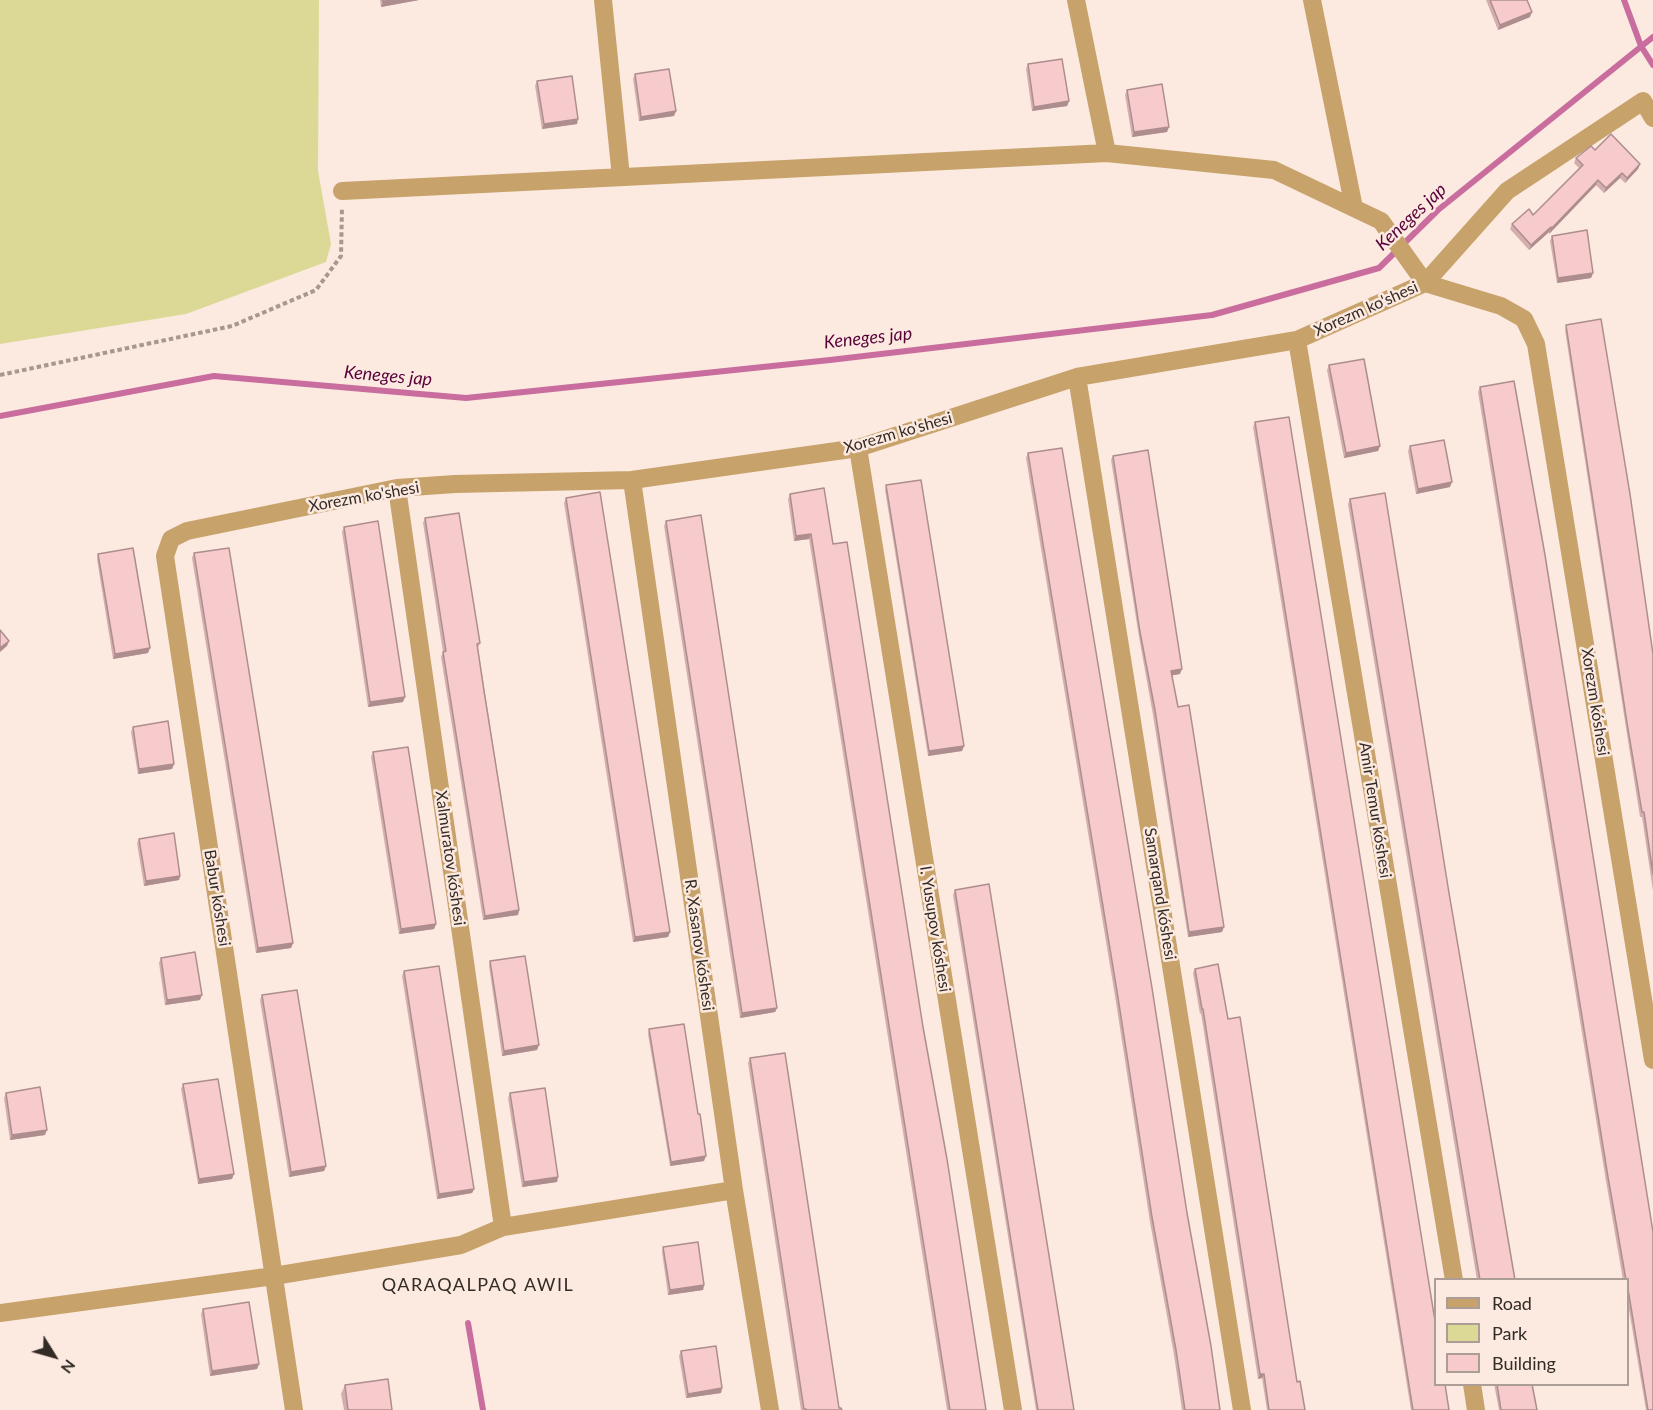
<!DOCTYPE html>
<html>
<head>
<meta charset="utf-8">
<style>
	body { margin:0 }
	#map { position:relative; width:1653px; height:1410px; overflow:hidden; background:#fce9e0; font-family:Lato,sans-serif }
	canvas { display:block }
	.legend { position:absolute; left:1434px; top:1278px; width:195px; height:108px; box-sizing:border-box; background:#fce9e0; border:2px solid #ac9d96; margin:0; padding:8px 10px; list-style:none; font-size:18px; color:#332b26 }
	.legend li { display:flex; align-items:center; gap:12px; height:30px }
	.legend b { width:30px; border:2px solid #ac9d96 }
	.north { position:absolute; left:24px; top:1326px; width:60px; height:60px; -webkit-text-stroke:4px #fce9e0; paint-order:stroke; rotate:127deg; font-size:16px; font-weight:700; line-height:24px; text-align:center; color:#332b26 }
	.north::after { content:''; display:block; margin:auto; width:21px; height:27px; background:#332b26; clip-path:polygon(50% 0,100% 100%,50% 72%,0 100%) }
</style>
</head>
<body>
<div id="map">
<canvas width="1653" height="1410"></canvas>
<ul class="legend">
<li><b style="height:8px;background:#c7a26b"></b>Road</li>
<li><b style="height:16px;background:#dcd996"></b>Park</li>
<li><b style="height:16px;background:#f7cacb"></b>Building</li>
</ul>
<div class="north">N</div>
</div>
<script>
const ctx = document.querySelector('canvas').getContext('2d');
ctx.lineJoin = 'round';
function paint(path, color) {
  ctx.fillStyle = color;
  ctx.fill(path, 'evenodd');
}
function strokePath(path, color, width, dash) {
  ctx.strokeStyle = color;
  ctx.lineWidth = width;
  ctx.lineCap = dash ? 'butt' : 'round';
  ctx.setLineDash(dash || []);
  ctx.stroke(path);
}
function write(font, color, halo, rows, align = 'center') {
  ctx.font = font + ' Lato,sans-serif';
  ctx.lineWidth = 5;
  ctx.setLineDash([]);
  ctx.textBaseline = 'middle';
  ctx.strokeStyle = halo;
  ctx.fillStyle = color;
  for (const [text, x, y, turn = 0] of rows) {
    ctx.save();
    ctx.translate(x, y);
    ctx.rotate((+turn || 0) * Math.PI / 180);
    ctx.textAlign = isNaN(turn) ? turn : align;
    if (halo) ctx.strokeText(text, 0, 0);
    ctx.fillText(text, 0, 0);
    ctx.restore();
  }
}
const green = new Path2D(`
	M 0,0 L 319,0 L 318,171 L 331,244 L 326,262 L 186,314 L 0,344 Z`);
const stream = new Path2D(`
	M 1624,0 L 1641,46 L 1653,65
	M 0,416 L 214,376 L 466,398 L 830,360 L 1212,315 L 1379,268 L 1438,210 L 1653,37
	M 468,1323 L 483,1410`);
const path = new Path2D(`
	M 0,375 L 232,326 L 316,290 L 341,256 L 342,207`);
const minor = new Path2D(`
	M 603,0 L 621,177
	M 1076,0 L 1107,153
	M 1312,0 L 1354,208
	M 342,191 L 1107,153 L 1274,170 L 1381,221 L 1425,283 L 1507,191 L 1643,101 L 1653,118
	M 1297,340 L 1454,1280
	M 1077,377 L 1242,1410
	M 858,448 L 1013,1410
	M 632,480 L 734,1190 L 770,1410
	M 397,488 L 503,1227
	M 0,1313 L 274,1276 L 461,1245 L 503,1227 L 734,1190
	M 1472,1384 L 1476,1410
	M 294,1410 L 165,556 L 171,539 L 187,531 L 397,488 L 455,484 L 632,480 L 858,448 L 1077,377 L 1297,340 L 1425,283 L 1501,306 L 1524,319 L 1536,344 L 1653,1060`);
const wall = new Path2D(`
	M 380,0 L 419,0 L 381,7 Z
	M 1486,0 L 1527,0 L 1530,17 L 1498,30 Z
	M 1028,64 L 1069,101 L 1067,106 L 1032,111 L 1026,69 Z
	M 635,74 L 676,111 L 674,116 L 639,121 L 633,79 Z
	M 537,81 L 577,124 L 542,129 L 535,86 Z
	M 1127,90 L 1167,132 L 1132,137 L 1125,95 Z
	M 1595,150 L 1640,164 L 1638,169 L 1625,183 L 1620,178 L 1604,193 L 1596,185 L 1549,234 L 1549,232 L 1529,250 L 1510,229 L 1512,224 L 1533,215 L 1579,168 L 1574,163 L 1576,158 Z
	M 1552,236 L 1593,273 L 1591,278 L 1557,283 L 1550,241 Z
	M 1566,325 L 1653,654 L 1653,891 L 1642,817 L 1640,817 L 1626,728 L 1565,330 Z
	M 1329,365 L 1380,446 L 1378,451 L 1344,458 L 1327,370 Z
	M 1480,387 L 1653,1410 L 1646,1410 L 1628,1304 L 1628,1280 L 1623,1280 L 1606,1181 L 1478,392 Z
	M 1255,422 L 1449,1410 L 1411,1410 L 1253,427 Z
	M 1410,446 L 1450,487 L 1416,494 L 1408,451 Z
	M 1028,453 L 1187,1213 L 1220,1410 L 1182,1410 L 1174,1355 L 1150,1222 L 1115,996 L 1026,458 Z
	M 1113,456 L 1180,674 L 1172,675 L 1222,932 L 1188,937 L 1153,715 L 1139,637 L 1111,460 Z
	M 886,485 L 964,746 L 962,751 L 928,756 L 885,490 Z
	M 790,494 L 833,544 L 923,1027 L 986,1410 L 947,1410 L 809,539 L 794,541 L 788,499 Z
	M 566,498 L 670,932 L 668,937 L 633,942 L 564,503 Z
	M 1350,499 L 1449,893 L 1515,1280 L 1477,1280 L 1348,504 Z
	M 425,518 L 480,643 L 478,648 L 519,910 L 518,915 L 483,920 L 441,657 L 443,652 L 423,523 Z
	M 666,521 L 777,1008 L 775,1012 L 740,1018 L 664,526 Z
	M 344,527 L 403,702 L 368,707 L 342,532 Z
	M 194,553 L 293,943 L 291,948 L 256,953 L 192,558 Z
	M 98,554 L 148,653 L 113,659 L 97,559 Z
	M 133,727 L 174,764 L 172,769 L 138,774 L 131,732 Z
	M 373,752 L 436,924 L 434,929 L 399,934 L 371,757 Z
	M 139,839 L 180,876 L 179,880 L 144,886 L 137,843 Z
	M 955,890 L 1074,1410 L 1036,1410 L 953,895 Z
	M 161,958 L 200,1000 L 165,1005 L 159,963 Z
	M 490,961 L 537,1050 L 502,1056 L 489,966 Z
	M 1195,969 L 1228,1019 L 1297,1382 L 1305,1410 L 1267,1410 L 1262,1378 L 1258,1379 L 1201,1013 L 1200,1014 L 1193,973 Z
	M 404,971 L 474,1189 L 472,1193 L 437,1199 L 402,976 Z
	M 262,995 L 326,1166 L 324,1171 L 289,1177 L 260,1000 Z
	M 649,1029 L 704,1161 L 670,1166 L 648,1034 Z
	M 750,1058 L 839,1408 L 842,1410 L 801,1410 L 748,1063 Z
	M 183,1084 L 232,1179 L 198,1184 L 181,1089 Z
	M 6,1093 L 45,1135 L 10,1140 L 4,1098 Z
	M 510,1093 L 558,1177 L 557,1182 L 522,1187 L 508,1098 Z
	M 663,1247 L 704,1285 L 703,1290 L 668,1295 L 662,1252 Z
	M 203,1309 L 259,1364 L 257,1369 L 210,1376 L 201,1314 Z
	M 681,1351 L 722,1388 L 721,1393 L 686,1398 L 679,1356 Z
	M 1494,1384 L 1532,1384 L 1537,1410 L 1499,1410 Z
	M 345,1385 L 392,1410 L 344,1410 L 341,1394 Z`);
const shadedWall = new Path2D(`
	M 397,0 L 419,0 L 381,7 L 383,2 Z
	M 1532,12 L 1530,17 L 1498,30 L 1500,25 Z
	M 1069,101 L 1067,106 L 1032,111 L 1034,107 Z
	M 676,111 L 674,116 L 639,121 L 641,117 Z
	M 578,119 L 577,124 L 542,129 L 544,124 Z
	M 1169,127 L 1167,132 L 1132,137 L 1134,132 Z
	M 1640,164 L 1638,169 L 1625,183 L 1627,178 Z
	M 1622,173 L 1620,178 L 1604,193 L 1606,188 Z
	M 1598,180 L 1596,185 L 1549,234 L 1551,229 Z
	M 1551,227 L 1549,232 L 1529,250 L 1531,245 Z
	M 1593,273 L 1591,278 L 1557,283 L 1558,278 Z
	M 1380,446 L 1378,451 L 1344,458 L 1346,453 Z
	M 1452,482 L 1450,487 L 1416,494 L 1418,489 Z
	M 811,534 L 809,539 L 794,541 L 796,536 Z
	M 9,641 L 7,646 L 0,652 L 0,648 Z
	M 150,648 L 148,653 L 113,659 L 115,654 Z
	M 1182,669 L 1180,674 L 1169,676 L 1171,671 Z
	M 405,697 L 403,702 L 368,707 L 370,702 Z
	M 964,746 L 962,751 L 928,756 L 929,751 Z
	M 174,764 L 172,769 L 138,774 L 139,769 Z
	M 180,876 L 179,880 L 144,886 L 146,881 Z
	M 519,910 L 518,915 L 483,920 L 485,916 Z
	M 436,924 L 434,929 L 399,934 L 401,929 Z
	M 1224,927 L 1222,932 L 1188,937 L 1189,932 Z
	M 670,932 L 668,937 L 633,942 L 635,937 Z
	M 293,943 L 291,948 L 256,953 L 258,948 Z
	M 202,995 L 200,1000 L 165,1005 L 167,1000 Z
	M 777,1008 L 775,1012 L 740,1018 L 742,1013 Z
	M 539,1045 L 537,1050 L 502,1056 L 504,1051 Z
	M 47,1130 L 45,1135 L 10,1140 L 12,1135 Z
	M 706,1156 L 704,1161 L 670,1166 L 671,1162 Z
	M 326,1166 L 324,1171 L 289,1177 L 291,1172 Z
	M 234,1174 L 232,1179 L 198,1184 L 199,1179 Z
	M 558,1177 L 557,1182 L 522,1187 L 524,1182 Z
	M 474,1189 L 472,1193 L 437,1199 L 439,1194 Z
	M 704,1285 L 703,1290 L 668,1295 L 670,1290 Z
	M 259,1364 L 257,1369 L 210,1376 L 212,1371 Z
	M 1260,1374 L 1264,1374 L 1262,1378 L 1258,1379 Z
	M 722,1388 L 721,1393 L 686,1398 L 688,1394 Z`);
const building = new Path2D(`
	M 383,0 L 397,0 L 383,2 Z
	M 1490,0 L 1527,0 L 1532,12 L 1500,25 Z
	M 1062,59 L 1069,101 L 1034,107 L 1028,64 Z
	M 669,69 L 676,111 L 641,117 L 635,74 Z
	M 572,76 L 578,119 L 544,124 L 537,81 Z
	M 1162,84 L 1169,127 L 1134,132 L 1127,90 Z
	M 1611,134 L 1640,164 L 1627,178 L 1622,173 L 1606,188 L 1598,180 L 1551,229 L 1551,227 L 1531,245 L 1512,224 L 1529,209 L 1533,215 L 1583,165 L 1576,158 L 1591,146 L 1595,150 Z
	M 1587,230 L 1593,273 L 1558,278 L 1552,236 Z
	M 1601,319 L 1630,494 L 1653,654 L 1653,874 L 1644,812 L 1642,812 L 1627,723 L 1566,325 Z
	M 1364,359 L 1380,446 L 1346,453 L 1329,365 Z
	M 1514,381 L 1545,555 L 1653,1232 L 1653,1410 L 1648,1410 L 1628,1289 L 1628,1280 L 1626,1280 L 1608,1177 L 1480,387 Z
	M 1289,417 L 1436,1327 L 1436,1384 L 1445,1384 L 1449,1410 L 1413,1410 L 1255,422 Z
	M 1444,440 L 1452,482 L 1418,489 L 1410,446 Z
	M 1062,448 L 1152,988 L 1187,1213 L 1211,1346 L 1220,1410 L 1185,1410 L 1176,1350 L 1152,1217 L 1117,991 L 1028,453 Z
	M 1148,450 L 1182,669 L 1171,671 L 1178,707 L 1189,705 L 1224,927 L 1189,932 L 1155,710 L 1140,632 L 1113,456 Z
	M 921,480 L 964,746 L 929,751 L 886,485 Z
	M 824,488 L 833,544 L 847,542 L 923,1027 L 947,1159 L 986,1410 L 950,1410 L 811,534 L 796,536 L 790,494 Z
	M 600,492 L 670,932 L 635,937 L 566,498 Z
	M 1385,493 L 1449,893 L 1515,1280 L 1480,1280 L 1350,499 Z
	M 459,513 L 480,643 L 477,644 L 484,691 L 519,910 L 485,916 L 443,652 L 446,651 L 425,518 Z
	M 701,515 L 777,1008 L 742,1013 L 666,521 Z
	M 378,521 L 405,697 L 370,702 L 344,527 Z
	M 133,548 L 150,648 L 115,654 L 98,554 Z
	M 229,548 L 293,943 L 258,948 L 194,553 Z
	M 0,630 L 9,641 L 0,648 Z
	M 168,721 L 174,764 L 139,769 L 133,727 Z
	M 408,747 L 436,924 L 401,929 L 373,752 Z
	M 174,833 L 180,876 L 146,881 L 139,839 Z
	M 989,884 L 1074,1410 L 1038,1410 L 955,890 Z
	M 195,952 L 202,995 L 167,1000 L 161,958 Z
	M 525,956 L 539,1045 L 504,1051 L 490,961 Z
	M 1218,964 L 1228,1019 L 1240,1017 L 1297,1382 L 1300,1381 L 1305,1410 L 1269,1410 L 1264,1374 L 1260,1374 L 1203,1009 L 1202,1009 L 1195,969 Z
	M 439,966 L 474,1189 L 439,1194 L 404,971 Z
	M 297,990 L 326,1166 L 291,1172 L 262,995 Z
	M 684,1024 L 698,1114 L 700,1114 L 706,1156 L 671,1162 L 649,1029 Z
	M 785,1053 L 839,1408 L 841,1408 L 842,1410 L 806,1410 L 806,1409 L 804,1409 L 750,1058 Z
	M 218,1079 L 234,1174 L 199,1179 L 183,1084 Z
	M 40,1087 L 47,1130 L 12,1135 L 6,1093 Z
	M 545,1088 L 558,1177 L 524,1182 L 510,1093 Z
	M 698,1242 L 704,1285 L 670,1290 L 663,1247 Z
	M 249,1302 L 259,1364 L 212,1371 L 203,1309 Z
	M 716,1346 L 722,1388 L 688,1394 L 681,1351 Z
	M 388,1379 L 392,1410 L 348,1410 L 345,1385 Z
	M 1497,1384 L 1532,1384 L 1537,1410 L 1501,1410 Z`);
const streetNames = [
	["Xorezm ko'shesi",1366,309,-24],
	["Xorezm ko'shesi",898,433,-16],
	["Xorezm ko'shesi",364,497,-10],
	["Xorezm kóshesi",1595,702,81],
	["Amir Temur kóshesi",1375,810,81],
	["Xalmuratov kóshesi",450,858,82],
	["Samarqand kóshesi",1160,894,81],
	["Babur kóshesi",217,898,81],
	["I. Yusupov kóshesi",935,929,81],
	["R. Xasanov kóshesi",699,945,82]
];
const waterNames = [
	["Keneges jap",1411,217,-43],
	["Keneges jap",868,338,-6],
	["Keneges jap",388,376,5]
];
const neighbourhoodNames = [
	["QARAQALPAQ AWIL",478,1285]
];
paint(green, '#dcd996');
strokePath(stream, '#c86d9e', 6);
strokePath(path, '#a69891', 4, [4.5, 3]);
strokePath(minor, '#c7a26b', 18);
paint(wall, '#d4aeaf');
paint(shadedWall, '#ad8d8e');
paint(building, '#f7cacb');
strokePath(building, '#ad8d8e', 1.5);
write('16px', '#332b26', '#fce9e0', streetNames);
write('italic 18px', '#58023a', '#fce9e0', waterNames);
ctx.letterSpacing = '1.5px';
write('18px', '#332b26', '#fce9e0', neighbourhoodNames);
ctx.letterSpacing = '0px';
</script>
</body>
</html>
